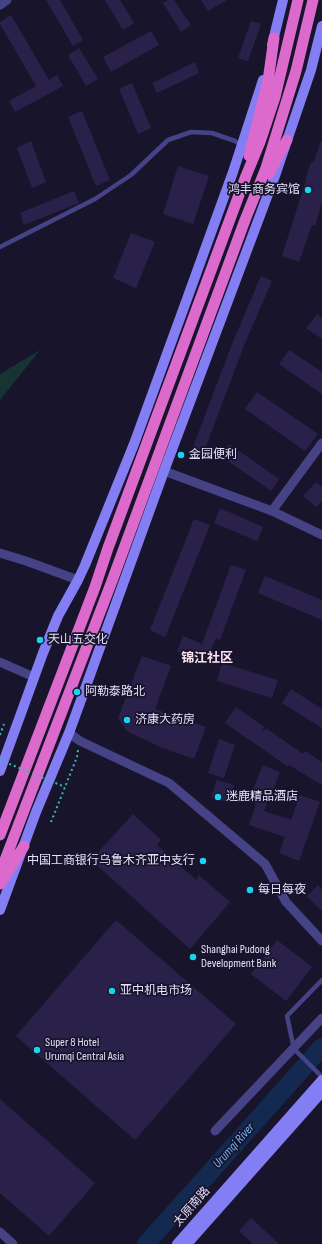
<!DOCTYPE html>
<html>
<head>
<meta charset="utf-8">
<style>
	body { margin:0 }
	canvas { display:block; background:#18142b }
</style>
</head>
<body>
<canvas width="322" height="1244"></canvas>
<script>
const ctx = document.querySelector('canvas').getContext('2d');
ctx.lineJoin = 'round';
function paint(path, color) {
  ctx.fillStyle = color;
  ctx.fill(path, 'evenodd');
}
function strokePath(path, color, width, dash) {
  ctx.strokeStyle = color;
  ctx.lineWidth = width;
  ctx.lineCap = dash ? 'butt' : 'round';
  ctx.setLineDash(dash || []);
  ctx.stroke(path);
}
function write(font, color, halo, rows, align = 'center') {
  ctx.font = font + ' "Sofia Sans Condensed","Noto Sans SC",sans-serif';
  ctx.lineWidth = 3.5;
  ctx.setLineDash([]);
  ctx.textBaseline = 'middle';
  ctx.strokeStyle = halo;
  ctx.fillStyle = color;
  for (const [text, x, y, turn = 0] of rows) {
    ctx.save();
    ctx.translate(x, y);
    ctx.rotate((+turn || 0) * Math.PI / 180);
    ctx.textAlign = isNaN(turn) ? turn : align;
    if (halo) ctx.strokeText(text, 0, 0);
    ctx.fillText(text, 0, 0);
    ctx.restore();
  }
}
const green = new Path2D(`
	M 40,350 L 0,400 L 0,374 Z`);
const river = new Path2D(`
	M 146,1244 L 322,1047`);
const building = new Path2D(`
	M 46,0 L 60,0 L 83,40 L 73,46 Z
	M 105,0 L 120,0 L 134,23 L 123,30 Z
	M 168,0 L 174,0 L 191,25 L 181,32 L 163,3 Z
	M 201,0 L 227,0 L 208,11 Z
	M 11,15 L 49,80 L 57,75 L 63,86 L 15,112 L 9,101 L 36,86 L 0,24 L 0,22 Z
	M 251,21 L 261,24 L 248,61 L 238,58 Z
	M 151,31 L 159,45 L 111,72 L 103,57 Z
	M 79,48 L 98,79 L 86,86 L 68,55 Z
	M 195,62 L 199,73 L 157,93 L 152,83 Z
	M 132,83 L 151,128 L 138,134 L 119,89 Z
	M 82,111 L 110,180 L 96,186 L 68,117 Z
	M 31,141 L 46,182 L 32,188 L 17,148 Z
	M 321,141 L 322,141 L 322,202 L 315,226 L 312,225 L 299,262 L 282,256 L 306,180 L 305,180 L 311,162 L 313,163 Z
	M 178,166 L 209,176 L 193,224 L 163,214 Z
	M 74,191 L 79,203 L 24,225 L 20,213 Z
	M 131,233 L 155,242 L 136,288 L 113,278 Z
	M 261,276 L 272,281 L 245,343 L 200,462 L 189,458 L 232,344 Z
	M 317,314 L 322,318 L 322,339 L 306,328 Z
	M 289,350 L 322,372 L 322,394 L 279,364 Z
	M 257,392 L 318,434 L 305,451 L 245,409 Z
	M 229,444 L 279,479 L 271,491 L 221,456 Z
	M 316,482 L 322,487 L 322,501 L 316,507 L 303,496 Z
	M 220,508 L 263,527 L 257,541 L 214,523 Z
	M 194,519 L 210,525 L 165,637 L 150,630 Z
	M 231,565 L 246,570 L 220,640 L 216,638 L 205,663 L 177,651 L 183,636 L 202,644 Z
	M 265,576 L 322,600 L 322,620 L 258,593 Z
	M 142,656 L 171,666 L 155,709 L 206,727 L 194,759 L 160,747 L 127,731 L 118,718 Z
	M 222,663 L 278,680 L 272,698 L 217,681 Z
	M 291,689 L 322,709 L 322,728 L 282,703 Z
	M 236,707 L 264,727 L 261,734 L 266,728 L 303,754 L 305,751 L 322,762 L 322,785 L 289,765 L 287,766 L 225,723 Z
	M 219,739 L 235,745 L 224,778 L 208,773 Z
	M 263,765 L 280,772 L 264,811 L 291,820 L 300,795 L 320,802 L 299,861 L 279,853 L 285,837 L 249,825 L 256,804 L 248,801 Z
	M 217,780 L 234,785 L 229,803 L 211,797 Z
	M 133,814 L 161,840 L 157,845 L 196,880 L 199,875 L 230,902 L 190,949 L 91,860 Z
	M 318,885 L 322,890 L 322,911 L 307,896 Z
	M 116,920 L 236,1024 L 135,1140 L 16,1036 Z
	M 277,940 L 312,967 L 286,1001 L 251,974 Z
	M 0,1099 L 95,1183 L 49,1236 L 0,1193 Z
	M 251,1218 L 279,1244 L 253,1244 L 239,1231 Z`);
const path = new Path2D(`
	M 0,735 L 4,724
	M 51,822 L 77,757 L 78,750`);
const service = new Path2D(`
	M 0,247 L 95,199 L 131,175 L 168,140 L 191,132 L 212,133 L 235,141 L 242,146
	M 322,980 L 287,1016 L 294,1049 L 322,1077`);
const minor = new Path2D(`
	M 0,5 L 7,0
	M 164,471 L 272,511 L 322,535
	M 272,511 L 322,443
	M 0,553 L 26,561 L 78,580
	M 0,662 L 34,677
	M 69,733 L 80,741 L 169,783 L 265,864 L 286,902 L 322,941
	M 215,1131 L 322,1018
	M 0,1232 L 13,1244`);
const secondary = new Path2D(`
	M 272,45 L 283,0
	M 0,771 L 43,653 L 58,616 L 78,580 L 85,565 L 134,444 L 187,299 L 233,172 L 263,80
	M 0,910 L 36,812 L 69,733 L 164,471 L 276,173 L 311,70 L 322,26
	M 177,1244 L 322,1080
	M 187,1244 L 322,1092`);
const trunk = new Path2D(`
	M 249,156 L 268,81 L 274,38
	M 269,174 L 287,140
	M 0,835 L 95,587 L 108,548 L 246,176 L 260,142 L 275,97 L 298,0
	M 0,873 L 112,581 L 245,220 L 266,168 L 296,71 L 313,0
	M 0,884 L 24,846`);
const pathBridge = new Path2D(`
	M 0,760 L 65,787`);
const markers = [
	[308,190,4,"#1ad4ee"],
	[181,455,4,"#1ad4ee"],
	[40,640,4,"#1ad4ee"],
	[77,692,4,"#1ad4ee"],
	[127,720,4,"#1ad4ee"],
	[218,797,4,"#1ad4ee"],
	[203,861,4,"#1ad4ee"],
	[250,890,4,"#1ad4ee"],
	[193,957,4,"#1ad4ee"],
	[112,991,4,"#1ad4ee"],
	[37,1050,4,"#1ad4ee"]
];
const poiNames = [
	["鸿丰商务宾馆",300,190,"right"],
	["金园便利",189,455],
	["天山五交化",48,640],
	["阿勒泰路北",85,692],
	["济康大药房",135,720],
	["迷鹿精品酒店",226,797],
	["中国工商银行乌鲁木齐亚中支行",195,861,"right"],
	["每日每夜",258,890],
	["Shanghai Pudong",201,950],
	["Development Bank",201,964],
	["亚中机电市场",120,991],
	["Super 8 Hotel",45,1043],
	["Urumqi Central Asia",45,1057]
];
const streetNames = [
	["太原南路",192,1207,-49]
];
const neighbourhoodNames = [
	["锦江社区",207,659]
];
const waterNames = [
	["Urumqi River",234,1146,-48]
];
paint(green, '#173434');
strokePath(river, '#14294f', 18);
paint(building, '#2a214b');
strokePath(path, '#3bb6b1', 2, [2, 3]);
strokePath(service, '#464286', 4.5);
strokePath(minor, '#464286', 9);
strokePath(secondary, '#847ef5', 10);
strokePath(trunk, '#dc6acc', 11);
strokePath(pathBridge, '#3bb6b1', 2, [2, 3]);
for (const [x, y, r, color] of markers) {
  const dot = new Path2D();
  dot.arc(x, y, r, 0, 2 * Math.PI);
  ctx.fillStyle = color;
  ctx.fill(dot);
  strokePath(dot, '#18142b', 1.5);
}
write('12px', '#e4e0fd', '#18142b', poiNames, 'left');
write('12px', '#e4e0fd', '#18142b', streetNames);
write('bold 13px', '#fde2f2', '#18142b', neighbourhoodNames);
write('italic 13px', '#76b7f5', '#18142b', waterNames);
</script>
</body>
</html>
